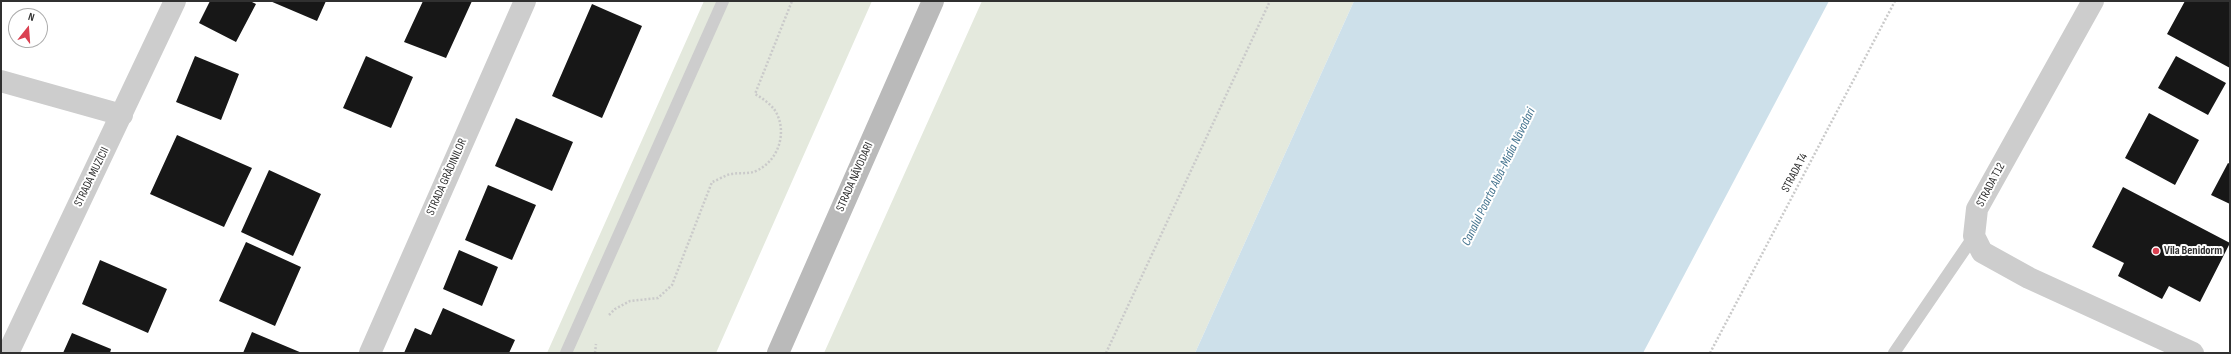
<!DOCTYPE html>
<html>
<head>
<meta charset="utf-8">
<style>
	body { margin:0 }
	#map { position:relative; width:2231px; height:354px; overflow:hidden; background:#fff; font-family:"Sofia Sans Condensed",sans-serif }
	canvas { display:block }
	.frame { position:absolute; inset:0; border:2px solid #303030; pointer-events:none }
	.north { position:absolute; left:8px; top:8px; width:40px; height:40px; box-sizing:border-box; background:#fff; border:1px solid #acacac; border-radius:50%; rotate:17deg; font-size:11px; font-weight:700; line-height:16px; text-align:center; color:#303030 }
	.north::after { content:''; display:block; margin:auto; width:14px; height:18px; background:#da4051; clip-path:polygon(50% 0,100% 100%,50% 72%,0 100%) }
</style>
</head>
<body>
<div id="map">
<canvas width="2231" height="354"></canvas>
<div class="frame"></div>
<div class="north">N</div>
</div>
<script>
const ctx = document.querySelector('canvas').getContext('2d');
ctx.lineJoin = 'round';
function paint(path, color) {
  ctx.fillStyle = color;
  ctx.fill(path, 'evenodd');
}
function strokePath(path, color, width, dash) {
  ctx.strokeStyle = color;
  ctx.lineWidth = width;
  ctx.lineCap = dash ? 'butt' : 'round';
  ctx.setLineDash(dash || []);
  ctx.stroke(path);
}
function write(font, color, halo, rows, align = 'center') {
  ctx.font = font + ' "Sofia Sans Condensed",sans-serif';
  ctx.lineWidth = 4;
  ctx.setLineDash([]);
  ctx.textBaseline = 'middle';
  ctx.strokeStyle = halo;
  ctx.fillStyle = color;
  for (const [text, x, y, turn = 0] of rows) {
    ctx.save();
    ctx.translate(x, y);
    ctx.rotate((+turn || 0) * Math.PI / 180);
    ctx.textAlign = isNaN(turn) ? turn : align;
    if (halo) ctx.strokeText(text, 0, 0);
    ctx.fillText(text, 0, 0);
    ctx.restore();
  }
}
const green = new Path2D(`
	M 704,1 L 872,1 L 716,353 L 547,353 Z
	M 982,1 L 1354,1 L 1195,353 L 824,353 Z`);
const water = new Path2D(`
	M 1354,1 L 1829,1 L 1643,353 L 1195,353 Z`);
const building = new Path2D(`
	M 210,1 L 250,1 L 256,4 L 236,42 L 199,23 Z
	M 270,1 L 326,1 L 317,21 Z
	M 423,1 L 472,1 L 446,58 L 404,42 Z
	M 2185,1 L 2230,1 L 2230,68 L 2167,34 Z
	M 592,4 L 642,26 L 602,118 L 552,96 Z
	M 195,56 L 239,74 L 221,120 L 176,102 Z
	M 366,56 L 413,77 L 391,128 L 343,108 Z
	M 2176,56 L 2226,83 L 2208,115 L 2158,88 Z
	M 2149,113 L 2199,140 L 2175,185 L 2125,158 Z
	M 516,118 L 573,142 L 552,191 L 495,166 Z
	M 177,135 L 252,168 L 224,227 L 150,194 Z
	M 2228,163 L 2230,164 L 2230,204 L 2211,195 Z
	M 269,170 L 321,194 L 293,256 L 241,232 Z
	M 488,185 L 536,205 L 512,260 L 465,240 Z
	M 2123,187 L 2230,243 L 2200,302 L 2169,286 L 2162,299 L 2118,276 L 2124,263 L 2092,247 Z
	M 246,242 L 301,267 L 275,326 L 219,301 Z
	M 459,250 L 498,267 L 482,306 L 443,289 Z
	M 100,260 L 167,289 L 148,333 L 82,304 Z
	M 443,308 L 515,340 L 509,353 L 404,353 L 415,328 L 431,335 Z
	M 252,332 L 302,353 L 243,353 Z
	M 72,333 L 111,349 L 110,353 L 63,353 Z`);
const path = new Path2D(`
	M 609,315 L 615,309 L 630,301 L 658,298 L 672,285 L 712,182 C 718,180 725,175 731,174 C 741,172 749,175 758,170 C 780,159 788,129 774,109 C 769,103 762,98 755,94 L 792,1
	M 595,353 L 596,344
	M 1106,353 L 1270,1
	M 1710,353 L 1895,1`);
const lane = new Path2D(`
	M 566,353 L 723,1
	M 1894,353 L 1974,236`);
const street = new Path2D(`
	M 2093,1 L 1977,209 L 1974,236 L 1982,252 L 2029,278 L 2193,353
	M 1,81 L 122,115
	M 8,353 L 175,1
	M 370,353 L 525,1`);
const secondary = new Path2D(`
	M 778,353 L 933,1`);
const markers = [
	[2156,251,4,"#da4051"]
];
const streetNames = [
	["STRADA T4",1795,173,-62],
	["STRADA MUZICII",92,177,-64],
	["STRADA GRĂDINILOR",447,177,-66],
	["STRADA NĂVODARI",855,177,-66],
	["STRADA T12",1991,185,-62]
];
const poiNames = [
	["Vila Benidorm",2164,251]
];
const waterNames = [
	["Canalul Poarta Albă-Midia Năvodari",1499,177,-64]
];
paint(green, '#e4e9dd');
paint(water, '#cde0ea');
paint(building, '#171717');
strokePath(path, '#cacaca', 2.5, [2, 2]);
strokePath(lane, '#cdcdcd', 12);
strokePath(street, '#cdcdcd', 22);
strokePath(secondary, '#bababa', 22);
for (const [x, y, r, color] of markers) {
  const dot = new Path2D();
  dot.arc(x, y, r, 0, 2 * Math.PI);
  ctx.fillStyle = color;
  ctx.fill(dot);
  strokePath(dot, '#fff', 1.5);
}
write('12px', '#303030', '#fff', streetNames);
write('bold 12px', '#303030', '#fff', poiNames, 'left');
write('italic 13px', '#43738e', '#fff', waterNames);
</script>
</body>
</html>
